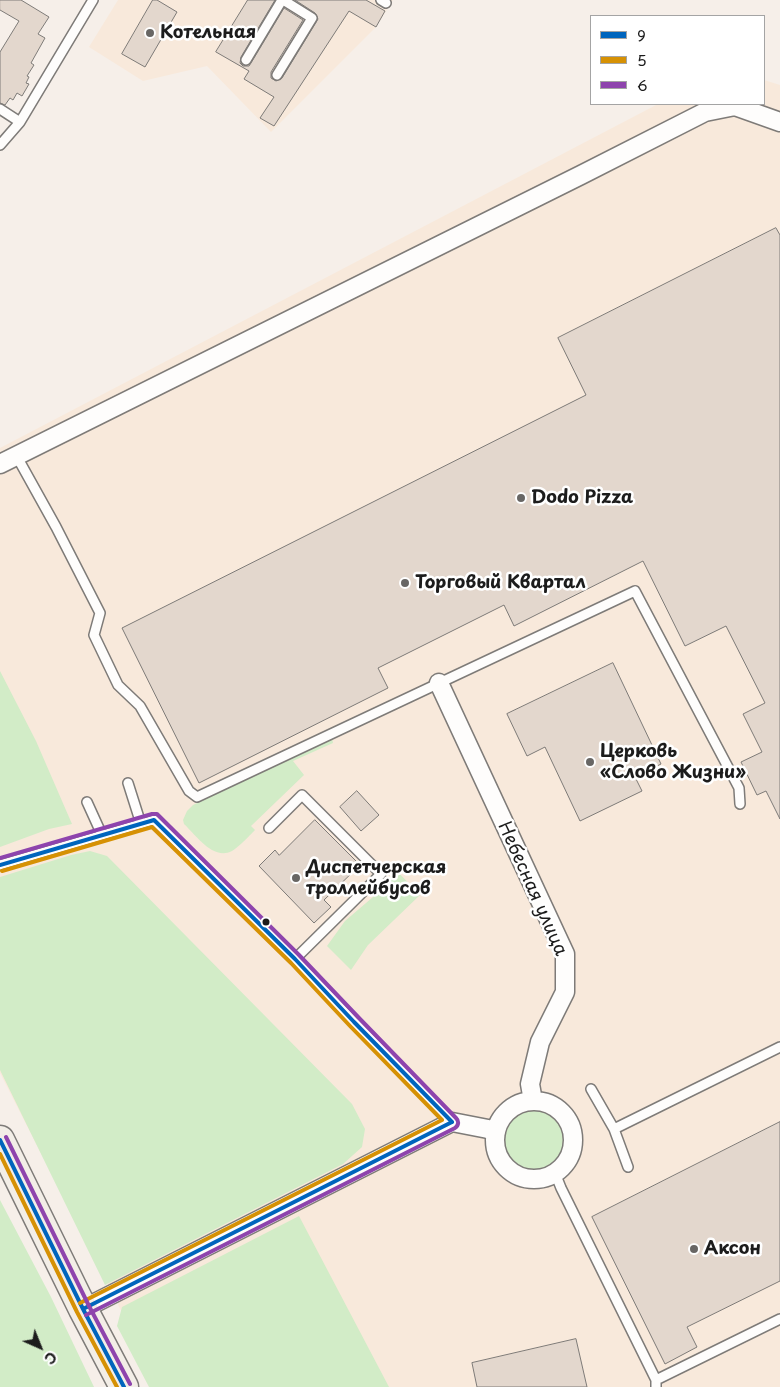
<!DOCTYPE html>
<html>
<head>
<meta charset="utf-8">
<style>
	body { margin:0 }
	#map { position:relative; width:780px; height:1387px; overflow:hidden; background:#f6efe9; font-family:"Playpen Sans",sans-serif }
	canvas { display:block }
	.legend { position:absolute; left:590px; top:15px; width:175px; height:90px; box-sizing:border-box; background:#fff; border:1px solid #a4a4a4; margin:0; padding:6px 9px; list-style:none; font-size:15px; color:#1c1c1c }
	.legend li { display:flex; align-items:center; gap:10px; height:25px }
	.legend b { width:25px; border:1px solid #a4a4a4 }
	.north { position:absolute; left:15px; top:1322px; width:50px; height:50px; -webkit-text-stroke:4px #fff; paint-order:stroke; rotate:136deg; font-size:14px; font-weight:700; line-height:20px; text-align:center; color:#1c1c1c }
	.north::after { content:''; display:block; margin:auto; width:18px; height:22px; background:#1c1c1c; clip-path:polygon(50% 0,100% 100%,50% 72%,0 100%) }
</style>
</head>
<body>
<div id="map">
<canvas width="780" height="1387"></canvas>
<ul class="legend">
<li><b style="height:6px;background:#0065bd"></b>9</li>
<li><b style="height:6px;background:#d69104"></b>5</li>
<li><b style="height:6px;background:#8e44ad"></b>6</li>
</ul>
<div class="north">С</div>
</div>
<script>
const ctx = document.querySelector('canvas').getContext('2d');
ctx.lineJoin = 'round';
function paint(path, color) {
  ctx.fillStyle = color;
  ctx.fill(path, 'evenodd');
}
function strokePath(path, color, width, dash) {
  ctx.strokeStyle = color;
  ctx.lineWidth = width;
  ctx.lineCap = dash ? 'butt' : 'round';
  ctx.setLineDash(dash || []);
  ctx.stroke(path);
}
function write(font, color, halo, rows, align = 'center') {
  ctx.font = font + ' "Playpen Sans",sans-serif';
  ctx.lineWidth = 5;
  ctx.setLineDash([]);
  ctx.textBaseline = 'middle';
  ctx.strokeStyle = halo;
  ctx.fillStyle = color;
  for (const [text, x, y, turn = 0] of rows) {
    ctx.save();
    ctx.translate(x, y);
    ctx.rotate((+turn || 0) * Math.PI / 180);
    ctx.textAlign = isNaN(turn) ? turn : align;
    if (halo) ctx.strokeText(text, 0, 0);
    ctx.fillText(text, 0, 0);
    ctx.restore();
  }
}
const built = new Path2D(`
	M 118,0 L 393,0 L 376,27 L 271,132 L 207,66 L 143,81 L 89,47 Z
	M 764,80 L 780,85 L 780,1387 L 160,1387 L 0,1073 L 0,448 L 658,104 L 764,104 Z`);
const green = new Path2D(`
	M 0,671 L 36,741 L 72,824 L 49,829 L 0,847 Z
	M 332,738 L 333,743 L 293,761 L 304,775 L 251,826 L 255,830 C 248,837 240,846 232,851 C 213,861 196,835 184,824 L 183,820 L 187,811 L 193,805 Z
	M 90,851 L 107,856 L 352,1104 L 365,1129 L 362,1147 L 343,1164 L 105,1285 L 0,1070 L 0,877 L 71,855 Z
	M 394,868 L 420,895 L 368,945 L 351,970 L 327,946 L 345,921 L 387,885 Z
	M503 1140a30 30 0 1 1 60 0a30 30 0 1 1-60 0Z
	M 0,1200 L 51,1297 L 94,1387 L 0,1387 Z
	M 299,1216 L 389,1387 L 149,1387 L 117,1326 L 122,1307 Z`);
const building = new Path2D(`
	M 0,0 L 21,0 L 49,17 L 38,34 L 45,38 L 31,63 L 34,65 L 27,76 L 29,77 L 26,83 L 29,84 L 22,96 L 17,93 L 13,100 L 10,98 L 5,105 L 0,103 L 0,52 L 19,21 L 0,10 Z
	M 153,0 L 157,0 L 177,12 L 145,67 L 122,54 Z
	M 248,0 L 275,0 L 241,57 L 240,63 L 243,66 L 249,66 L 251,63 L 284,8 L 303,20 L 271,72 L 271,78 L 276,81 L 282,78 L 318,19 L 315,13 L 295,0 L 366,0 L 385,11 L 376,27 L 349,11 L 274,126 L 260,118 L 274,97 L 244,79 L 249,71 L 216,52 Z
	M 776,228 L 780,235 L 780,819 L 766,791 L 757,795 L 741,762 L 762,752 L 743,714 L 765,703 L 726,626 L 685,646 L 643,561 L 514,626 L 504,605 L 378,668 L 388,688 L 199,783 L 122,628 L 586,395 L 558,338 Z
	M 613,663 L 661,764 L 635,777 L 642,791 L 580,821 L 545,747 L 527,756 L 507,714 Z
	M 357,791 L 379,815 L 361,831 L 340,807 Z
	M 315,820 L 360,865 L 324,900 L 331,907 L 314,923 L 259,866 L 275,850 L 279,855 Z
	M 780,1122 L 780,1281 L 687,1327 L 697,1347 L 665,1364 L 592,1217 Z
	M 576,1339 L 587,1387 L 477,1387 L 472,1363 Z`);
const lane = new Path2D(`
	M 381,0 L 386,3
	M 246,60 L 282,0
	M 277,75 L 312,18 L 283,0
	M 0,109 L 20,122
	M 0,145 L 20,122 L 93,0
	M 16,455 L 56,527 L 100,613 L 94,635 L 118,685 L 140,706 L 189,791 L 197,797 L 635,591 L 739,788 L 740,804
	M 128,783 L 141,824
	M 87,802 L 102,835
	M 269,828 L 302,795 L 381,874 L 295,959
	M 0,865 L 154,820 L 295,959 L 354,1022 L 452,1122
	M 591,1089 L 614,1129
	M 628,1167 L 614,1129 L 780,1047
	M 555,1173 L 561,1188 L 656,1380 L 656,1387
	M 656,1380 L 780,1319`);
const street = new Path2D(`
	M 0,464 L 581,175 L 705,112 L 735,106 L 780,122
	M 439,683 L 565,954 L 565,992 L 540,1042 L 530,1084 L 533,1101
	M495 1140a39 39 0 1 1 78 0a39 39 0 1 1-78 0Z
	M 83,1309 L 452,1122 L 488,1129 L 496,1132`);
const primary = new Path2D(`
	M 0,1140 L 83,1309 L 124,1387`);
const bus1 = new Path2D(`
	M 0,865 L 154,820 L 295,959 L 354,1022 L 452,1122
	M 0,1140 L 83,1309 L 124,1387
	M 83,1309 L 452,1122`);
const bus2 = new Path2D(`
	M 2,871 L 152,827 L 291,963 L 350,1026 L 442,1120 L 80,1303
	M 0,1154 L 77,1312 L 117,1387`);
const bus3 = new Path2D(`
	M 0,858 L 152,814 L 157,814 L 299,955 L 359,1018 L 456,1118 C 459,1121 459,1125 455,1128 L 86,1315
	M 6,1137 L 89,1306 L 130,1384`);
const markers = [
	[150,33,5,"#686664"],
	[521,498,5,"#686664"],
	[405,583,5,"#686664"],
	[590,762,5,"#686664"],
	[296,878,5,"#686664"],
	[266,922,4.5,"#1c1c1c"],
	[694,1249,5,"#686664"]
];
const poiNames = [
	["Котельная",160,33],
	["Dodo Pizza",531,498],
	["Торговый Квартал",415,583],
	["Церковь",600,752],
	["«Слово Жизни»",600,773],
	["Диспетчерская",306,868],
	["троллейбусов",306,889],
	["Аксон",704,1249]
];
const streetNames = [
	["Небесная улица",532,889,66]
];
paint(built, '#f8e9db');
paint(green, '#d2ecc7');
paint(building, '#e3d7cd');
strokePath(building, '#7e7b78', 1);
strokePath(lane, '#7e7b78', 12);
strokePath(street, '#7e7b78', 21);
strokePath(primary, '#7e7b78', 31);
strokePath(lane, '#fefdfc', 9);
strokePath(street, '#fefdfc', 18);
strokePath(primary, '#f3eee7', 28);
strokePath(bus1, '#0065bd', 4);
strokePath(bus2, '#d69104', 4);
strokePath(bus3, '#8e44ad', 4);
for (const [x, y, r, color] of markers) {
  const dot = new Path2D();
  dot.arc(x, y, r, 0, 2 * Math.PI);
  ctx.fillStyle = color;
  ctx.fill(dot);
  strokePath(dot, '#fff', 2);
}
write('bold 18px', '#1c1c1c', '#fff', poiNames, 'left');
write('18px', '#1c1c1c', '#fff', streetNames);
</script>
</body>
</html>
